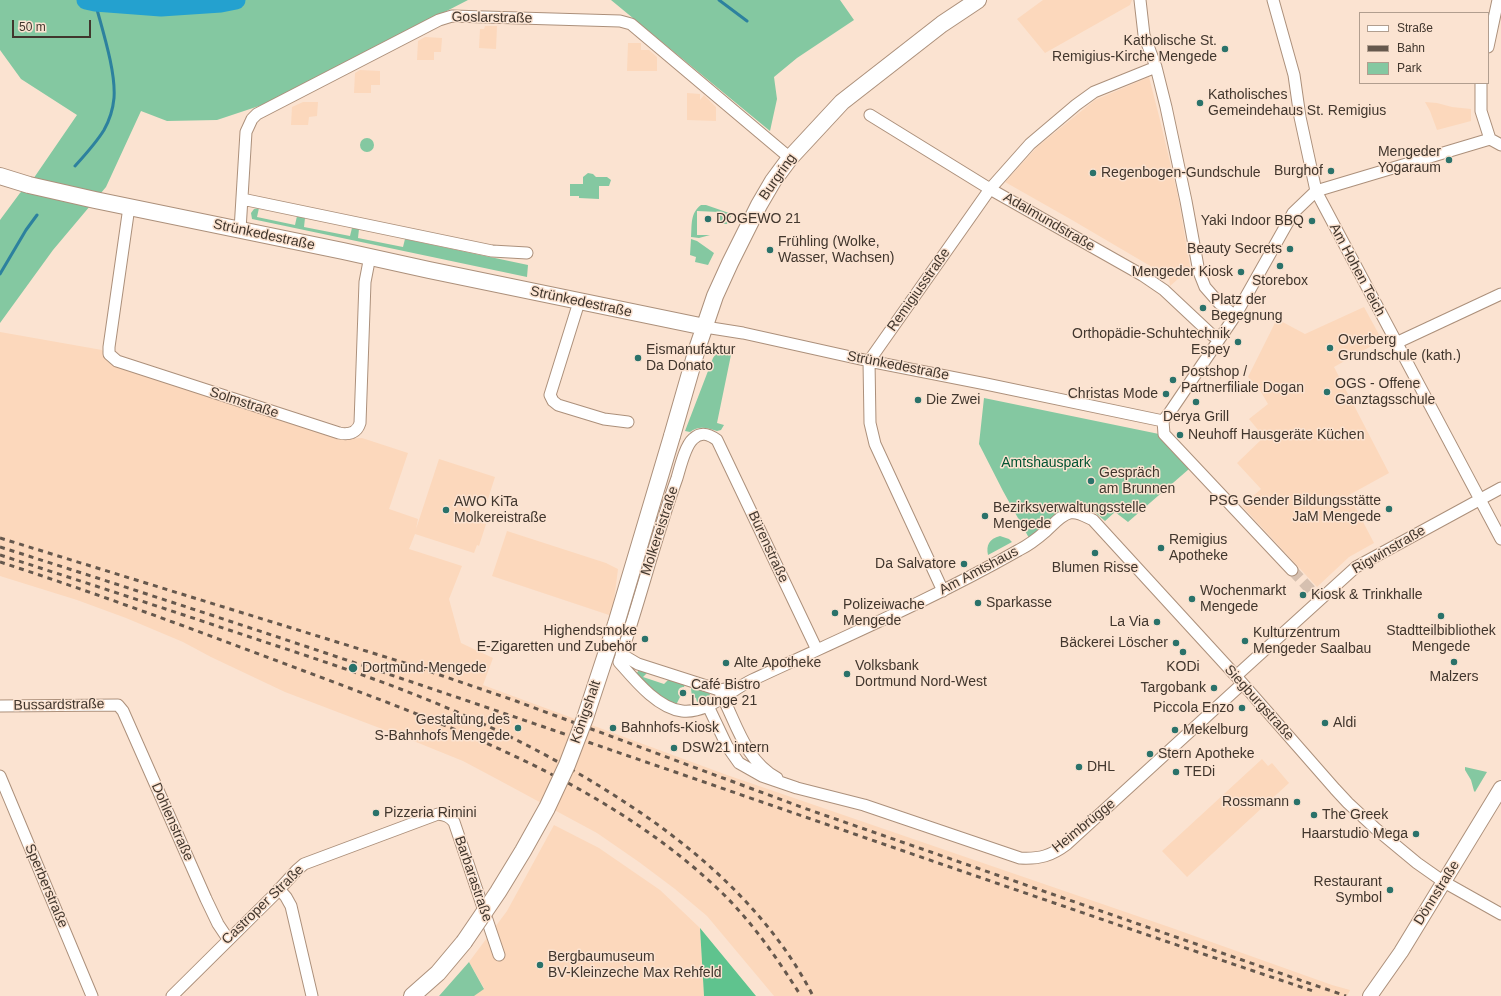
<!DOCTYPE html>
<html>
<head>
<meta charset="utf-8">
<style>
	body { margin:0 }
	#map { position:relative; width:1501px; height:996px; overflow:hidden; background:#fbe3d1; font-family:Helvetica,sans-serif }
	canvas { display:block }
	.legend { position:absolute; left:1359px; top:12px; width:130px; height:72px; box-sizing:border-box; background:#fbe3d1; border:1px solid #b19e8f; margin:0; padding:5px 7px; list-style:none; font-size:12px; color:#41362d }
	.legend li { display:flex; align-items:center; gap:8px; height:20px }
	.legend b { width:20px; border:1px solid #b19e8f }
	.scale { position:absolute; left:12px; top:20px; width:79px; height:18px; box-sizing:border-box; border:2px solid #41362d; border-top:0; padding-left:5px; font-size:12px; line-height:14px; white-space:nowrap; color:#41362d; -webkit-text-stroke:3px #fbe3d1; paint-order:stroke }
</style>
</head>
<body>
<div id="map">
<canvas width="1501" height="996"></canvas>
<ul class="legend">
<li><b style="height:5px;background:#fff"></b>Straße</li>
<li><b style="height:5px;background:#66584d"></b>Bahn</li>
<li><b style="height:11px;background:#84c8a1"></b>Park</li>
</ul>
<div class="scale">50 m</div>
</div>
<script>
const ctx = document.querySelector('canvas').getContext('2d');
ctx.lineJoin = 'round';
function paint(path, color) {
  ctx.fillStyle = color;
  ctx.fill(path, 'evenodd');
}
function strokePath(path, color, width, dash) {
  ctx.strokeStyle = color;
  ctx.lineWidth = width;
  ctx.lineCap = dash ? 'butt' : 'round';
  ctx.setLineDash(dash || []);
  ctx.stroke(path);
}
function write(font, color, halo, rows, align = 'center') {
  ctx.font = font + ' Helvetica,sans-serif';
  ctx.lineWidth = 3;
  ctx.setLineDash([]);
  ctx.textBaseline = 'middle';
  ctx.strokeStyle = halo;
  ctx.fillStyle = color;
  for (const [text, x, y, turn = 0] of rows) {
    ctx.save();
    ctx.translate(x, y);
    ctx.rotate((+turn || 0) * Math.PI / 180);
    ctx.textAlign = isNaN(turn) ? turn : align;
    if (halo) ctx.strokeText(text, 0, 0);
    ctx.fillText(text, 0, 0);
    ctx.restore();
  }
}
const built = new Path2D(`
	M 1043,0 L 1132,0 L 1130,5 L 1045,53 L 1017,19 Z
	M 485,26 L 497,26 L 496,49 L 479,48 L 480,29 L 484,29 Z
	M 425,37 L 442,38 L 441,52 L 434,52 L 434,60 L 417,60 L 418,41 Z
	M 628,43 L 641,43 L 641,50 L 649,50 L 657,57 L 657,71 L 627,71 Z
	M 360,70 L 380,71 L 380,85 L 371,85 L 371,93 L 354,93 L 355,73 Z
	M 1149,77 L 1160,120 L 1178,196 L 1191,272 L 1178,279 L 1170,286 L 1169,277 L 1072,220 L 1005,182 L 1037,147 L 1095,100 Z
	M 687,93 L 700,94 L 700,100 L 704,95 L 716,107 L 716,121 L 687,120 Z
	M 303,102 L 318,102 L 317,116 L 309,117 L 308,125 L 291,125 L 292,107 Z
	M 1425,102 L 1437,103 L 1452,107 L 1471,109 L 1471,121 L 1437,130 L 1430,111 Z
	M 1364,307 L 1382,340 L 1334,367 L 1389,473 L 1349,495 L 1374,543 L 1349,557 L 1317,587 L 1242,506 L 1261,489 L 1237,463 L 1264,437 L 1249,419 L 1268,404 L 1258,387 L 1248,377 L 1277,319 L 1305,334 Z
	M 0,332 L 102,350 L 111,364 L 342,439 L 362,438 L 408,453 L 389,509 L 418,519 L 416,529 L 439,459 L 495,477 L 487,502 L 474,498 L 468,518 L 486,524 L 479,546 L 477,545 L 474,553 L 415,534 L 409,549 L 462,566 L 449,599 L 461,643 L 493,658 L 483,685 L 727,775 L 1172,928 L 1332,985 L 1350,990 L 1347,996 L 774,996 L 707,916 L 675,889 L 639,862 L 597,833 L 495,778 L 463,761 L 411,740 L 285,692 L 211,657 L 183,642 L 126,618 L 77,600 L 0,576 Z
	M 507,531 L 606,563 L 618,569 L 612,616 L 492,576 Z
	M 1262,759 L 1268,766 L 1272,763 L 1289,783 L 1187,877 L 1162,851 Z
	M 554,825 L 599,848 L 660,890 L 700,928 L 704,996 L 474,996 L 484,988 L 469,962 L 507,911 Z`);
const green = new Path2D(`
	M 0,0 L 85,0 L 95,2 L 161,7 L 221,3 L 236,0 L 468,0 L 268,103 L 217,120 L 167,121 L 141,111 L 106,187 L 53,250 L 0,323 L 0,220 L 20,193 L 29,185 L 77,115 L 21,79 L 0,50 Z
	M 611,0 L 840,0 L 854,20 L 797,58 L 774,77 L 777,99 L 770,131 Z
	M360 145a7 7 0 1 1 14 0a7 7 0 1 1-14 0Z
	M 588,173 L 593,174 L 596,177 L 607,177 L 611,180 L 609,186 L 599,186 L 599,199 L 579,198 L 579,196 L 570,196 L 570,184 L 583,184 L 583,177 Z
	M 701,205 L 706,205 L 732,214 L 727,224 L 719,224 L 719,212 L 697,211 L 697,235 L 710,235 L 699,238 L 691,237 C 692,225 690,213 701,205 Z
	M 259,208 L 257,217 L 295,225 L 297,216 L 305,218 L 304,227 L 350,236 L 352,228 L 359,229 L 358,238 L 403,247 L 405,239 L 528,265 L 527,277 L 252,219 L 251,213 L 254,209 Z
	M 691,239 L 697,241 L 714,253 L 708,265 L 695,262 L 696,257 L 690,255 Z
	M 720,348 L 732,350 L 717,423 L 724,425 L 721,430 L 717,431 C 707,428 699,425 690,432 L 685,431 L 713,358 Z
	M 984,398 L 1159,434 L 1189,469 L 1128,522 L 1115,512 L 1105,521 L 1091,509 L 1073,506 L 1029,538 L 1003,491 L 979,444 Z
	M 1000,536 L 1009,539 L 1012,542 L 988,555 C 986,545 989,539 1000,536 Z
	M 639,670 L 648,672 L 643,677 L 664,684 L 669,679 L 685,684 L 684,687 C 680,687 678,689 678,693 L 680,697 L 676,705 L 659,697 L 636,674 Z
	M 692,685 L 709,692 L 710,695 L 697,702 L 696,698 L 692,696 L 691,689 Z
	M 1465,767 L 1487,772 L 1475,792 L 1474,791 L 1471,780 L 1465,770 Z
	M 469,962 L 484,989 L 474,996 L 439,996 Z`);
const forest = new Path2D(`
	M 85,0 L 236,0 L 221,3 L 161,7 L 95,2 Z
	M 700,928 L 756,996 L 704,996 Z`);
const stream = new Path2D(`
	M 719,0 L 747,21
	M 75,166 C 85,155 96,143 104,130 C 109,121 113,109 114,98 C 116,71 102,29 95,2
	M 0,274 L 26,230 L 37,215`);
const river = new Path2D(`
	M 86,0 L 95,2 L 161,7 L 221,3 L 236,0`);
const minorTunnel = new Path2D(`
	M 1292,570 L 1320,600`);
const minor = new Path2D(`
	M 1140,0 L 1144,35 L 1156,67 L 1166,107 L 1186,201 L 1199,272 L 1205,287 L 1219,303 L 1235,316
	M 1273,0 L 1294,75 L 1300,117 L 1316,191 L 1501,539
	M 1488,47 L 1498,0
	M 1481,83 L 1481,111 L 1490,139
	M 870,115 L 990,189 L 1142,275 L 1164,290 L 1212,335 L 1219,339
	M 242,199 L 492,251 L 527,253
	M 129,207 L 109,347 L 109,354 L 117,361 L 339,433 C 349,435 357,433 360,423 L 365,282 L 370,256
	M 240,230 L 246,132 L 252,119 L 257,114 L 439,20 L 452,16 L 620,21 L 631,24 L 790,158
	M 579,302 L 550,395 L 553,401 L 558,405 L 604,419 L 628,422
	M 705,327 L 743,333 L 869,361 L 986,384 L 1163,421
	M 1396,343 L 1501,294
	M 1163,421 L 1170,412 L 1235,316 L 1293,213 L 1316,191 L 1490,139 L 1501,145
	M 1163,421 L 1164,434 L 1292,570
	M 943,591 L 875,444 L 870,423 L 869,361 L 990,189 L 1030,144 L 1076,105 L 1094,92 L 1156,67
	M 817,650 L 717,440 C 709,434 701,431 693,439 C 685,446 680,468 677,478 C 655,539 640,601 619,662 C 634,679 657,708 682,711 C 707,714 731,690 752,680 C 842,638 933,599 1019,550 C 1029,545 1038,538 1046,531 C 1053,525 1061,515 1070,513 C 1078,511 1086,517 1093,520 L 1236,676 L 1335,789 L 1348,803 L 1376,829 L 1417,863 L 1444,882 L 1501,914
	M 621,654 L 638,664 L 719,690 L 726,689
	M 1236,676 L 1356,567 L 1501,488
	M 719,690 C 736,721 744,760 777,778
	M 0,706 L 118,705 L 123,711 L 206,899 L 218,924 L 228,939
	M 708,706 L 727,746 L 739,763 L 762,776 L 797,788 L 864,805 L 1020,858 C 1040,859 1051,856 1067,844 L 1242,684
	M 0,776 L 92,996
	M 279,889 L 286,897 L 291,906 L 312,996
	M 172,996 L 274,895 L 297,870 L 304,864 L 438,814 C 445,815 449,816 454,822 L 499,955`);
const tertiary = new Path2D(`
	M 1370,996 L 1401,952 L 1501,788`);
const secondary = new Path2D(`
	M 0,176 L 29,185 L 95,200 L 343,251 L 429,270 L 705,327
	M 672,436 L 697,349 L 715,296 L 730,263 L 759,205 L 773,181 L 790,158 L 842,102 L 942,24 L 978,0
	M 412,996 L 438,973 L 464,942`);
const rail = new Path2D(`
	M 0,538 L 405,663 L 516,701 L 801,807 L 1346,996
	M 0,547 C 441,686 875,844 1313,991
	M 0,555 C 81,581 163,608 244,635 C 319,660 395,684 468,717 C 533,746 596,781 654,822 C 718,868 777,925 813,996
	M 0,562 C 102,595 203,633 304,671 C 448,725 604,781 718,889 C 751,920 777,958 801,996`);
const secondaryBridge = new Path2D(`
	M 464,942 L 498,892 L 523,851 L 547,808 L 567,765 L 585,718 L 616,624 L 672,436`);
const markers = [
	[1225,49,4,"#2a726a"],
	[1200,103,4,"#2a726a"],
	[1449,160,4,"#2a726a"],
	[1331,171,4,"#2a726a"],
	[1093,173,4,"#2a726a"],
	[708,219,4,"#2a726a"],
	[1312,221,4,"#2a726a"],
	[1290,249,4,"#2a726a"],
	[770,250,4,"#2a726a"],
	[1280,266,4,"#2a726a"],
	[1241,272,4,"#2a726a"],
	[1203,308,4,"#2a726a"],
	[1238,342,4,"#2a726a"],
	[1330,348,4,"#2a726a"],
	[638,358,4,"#2a726a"],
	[1173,380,4,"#2a726a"],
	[1327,392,4,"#2a726a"],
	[1166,394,4,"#2a726a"],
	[918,400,4,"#2a726a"],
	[1196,402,4,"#2a726a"],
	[1180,435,4,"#2a726a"],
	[1091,481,4,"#2a726a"],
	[1389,509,4,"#2a726a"],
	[446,510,4,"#2a726a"],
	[985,516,4,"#2a726a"],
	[1161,548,4,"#2a726a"],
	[1095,553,4,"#2a726a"],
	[964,564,4,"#2a726a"],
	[1303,595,4,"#2a726a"],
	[1192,599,4,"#2a726a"],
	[978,603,4,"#2a726a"],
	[835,613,4,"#2a726a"],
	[1441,616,4,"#2a726a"],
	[1157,622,4,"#2a726a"],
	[645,639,4,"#2a726a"],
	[1245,641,4,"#2a726a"],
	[1176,643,4,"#2a726a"],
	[1183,652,4,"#2a726a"],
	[1454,662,4,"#2a726a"],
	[726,663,4,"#2a726a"],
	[353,668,5,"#2a726a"],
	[847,674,4,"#2a726a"],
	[1214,688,4,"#2a726a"],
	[683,693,4,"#2a726a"],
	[1242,708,4,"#2a726a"],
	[1325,723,4,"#2a726a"],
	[518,728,4,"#2a726a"],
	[613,728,4,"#2a726a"],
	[1175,730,4,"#2a726a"],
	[674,748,4,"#2a726a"],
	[1150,754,4,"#2a726a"],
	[1079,767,4,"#2a726a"],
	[1176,772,4,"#2a726a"],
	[1297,802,4,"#2a726a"],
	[376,813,4,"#2a726a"],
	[1314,815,4,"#2a726a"],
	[1416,834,4,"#2a726a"],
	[1390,890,4,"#2a726a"],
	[540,965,4,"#2a726a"]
];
const streetNames = [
	["Goslarstraße",492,18,1],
	["Burgring",778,177,-55],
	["Adalmundstraße",1049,222,30],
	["Strünkedestraße",264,235,12],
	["Am Hohen Teich",1357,270,62],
	["Remigiusstraße",919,290,-55],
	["Strünkedestraße",581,302,12],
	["Strünkedestraße",898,366,11],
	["Solmstraße",244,403,18],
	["Molkereistraße",660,531,-72],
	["Bürenstraße",768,547,65],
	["Rigwinstraße",1389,550,-30],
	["Am Amtshaus",979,571,-28],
	["Siegburgstraße",1259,703,48],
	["Bussardstraße",59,705,-1],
	["Königshalt",586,712,-71],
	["Dohlenstraße",172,822,66],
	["Heimbrügge",1084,826,-39],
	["Barbarastraße",473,879,71],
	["Sperberstraße",46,886,67],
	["Dönnstraße",1437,893,-58],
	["Castroper Straße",263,905,-44]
];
const poiNames = [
	["Katholische St.",1217,41,"right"],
	["Remigius-Kirche Mengede",1217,57,"right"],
	["Katholisches",1208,95],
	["Gemeindehaus St. Remigius",1208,111],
	["Mengeder",1441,152,"right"],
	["Yogaraum",1441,168,"right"],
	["Burghof",1323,171,"right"],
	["Regenbogen-Gundschule",1101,173],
	["DOGEWO 21",716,219],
	["Yaki Indoor BBQ",1304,221,"right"],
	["Frühling (Wolke,",778,242],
	["Wasser, Wachsen)",778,258],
	["Beauty Secrets",1282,249,"right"],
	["Mengeder Kiosk",1233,272,"right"],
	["Storebox",1280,281,"center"],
	["Platz der",1211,300],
	["Begegnung",1211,316],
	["Orthopädie-Schuhtechnik",1230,334,"right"],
	["Espey",1230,350,"right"],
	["Overberg",1338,340],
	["Grundschule (kath.)",1338,356],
	["Eismanufaktur",646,350],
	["Da Donato",646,366],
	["Postshop /",1181,372],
	["Partnerfiliale Dogan",1181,388],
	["OGS - Offene",1335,384],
	["Ganztagsschule",1335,400],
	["Christas Mode",1158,394,"right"],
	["Die Zwei",926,400],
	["Derya Grill",1196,417,"center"],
	["Neuhoff Hausgeräte Küchen",1188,435],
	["Gespräch",1099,473],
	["am Brunnen",1099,489],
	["PSG Gender Bildungsstätte",1381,501,"right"],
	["JaM Mengede",1381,517,"right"],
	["AWO KiTa",454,502],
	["Molkereistraße",454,518],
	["Bezirksverwaltungsstelle",993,508],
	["Mengede",993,524],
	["Remigius",1169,540],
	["Apotheke",1169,556],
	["Da Salvatore",956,564,"right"],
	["Blumen Risse",1095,568,"center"],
	["Wochenmarkt",1200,591],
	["Mengede",1200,607],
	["Kiosk & Trinkhalle",1311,595],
	["Sparkasse",986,603],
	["Polizeiwache",843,605],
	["Mengede",843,621],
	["La Via",1149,622,"right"],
	["Highendsmoke",637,631,"right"],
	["E-Zigaretten und Zubehör",637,647,"right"],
	["Stadtteilbibliothek",1441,631,"center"],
	["Mengede",1441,647,"center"],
	["Kulturzentrum",1253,633],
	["Mengeder Saalbau",1253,649],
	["Bäckerei Löscher",1168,643,"right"],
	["Alte Apotheke",734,663],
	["Volksbank",855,666],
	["Dortmund Nord-West",855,682],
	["KODi",1183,667,"center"],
	["Dortmund-Mengede",362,668],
	["Malzers",1454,677,"center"],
	["Café Bistro",691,685],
	["Lounge 21",691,701],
	["Targobank",1206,688,"right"],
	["Piccola Enzo",1234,708,"right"],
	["Gestaltung des",510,720,"right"],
	["S-Bahnhofs Mengede",510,736,"right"],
	["Aldi",1333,723],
	["Bahnhofs-Kiosk",621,728],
	["Mekelburg",1183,730],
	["DSW21 intern",682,748],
	["Stern Apotheke",1158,754],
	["DHL",1087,767],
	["TEDi",1184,772],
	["Rossmann",1289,802,"right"],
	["Pizzeria Rimini",384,813],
	["The Greek",1322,815],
	["Haarstudio Mega",1408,834,"right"],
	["Restaurant",1382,882,"right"],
	["Symbol",1382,898,"right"],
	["Bergbaumuseum",548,957],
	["BV-Kleinzeche Max Rehfeld",548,973]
];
const parkNames = [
	["Amtshauspark",1046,463]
];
paint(built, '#fcd8bc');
paint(green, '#84c8a1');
paint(forest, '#5fc38e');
strokePath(stream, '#2d819e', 3);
strokePath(river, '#24a1cf', 19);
strokePath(minorTunnel, '#d6c0b0', 11, [11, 5.5]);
strokePath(minor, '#ac907b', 13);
strokePath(tertiary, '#ac907b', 16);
strokePath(secondary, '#ac907b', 18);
strokePath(minor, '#fff', 11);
strokePath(tertiary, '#fff', 14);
strokePath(secondary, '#fff', 16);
strokePath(rail, '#66584d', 3, [5, 5]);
strokePath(secondaryBridge, '#ac907b', 18, []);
strokePath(secondaryBridge, '#fff', 16);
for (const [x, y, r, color] of markers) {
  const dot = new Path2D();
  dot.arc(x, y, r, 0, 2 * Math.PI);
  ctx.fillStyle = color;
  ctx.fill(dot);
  strokePath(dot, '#fbe3d1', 1.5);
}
write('14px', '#41362d', '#fbe3d1', streetNames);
write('14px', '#41362d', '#fbe3d1', poiNames, 'left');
write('14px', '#005332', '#fbe3d1', parkNames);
</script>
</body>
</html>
